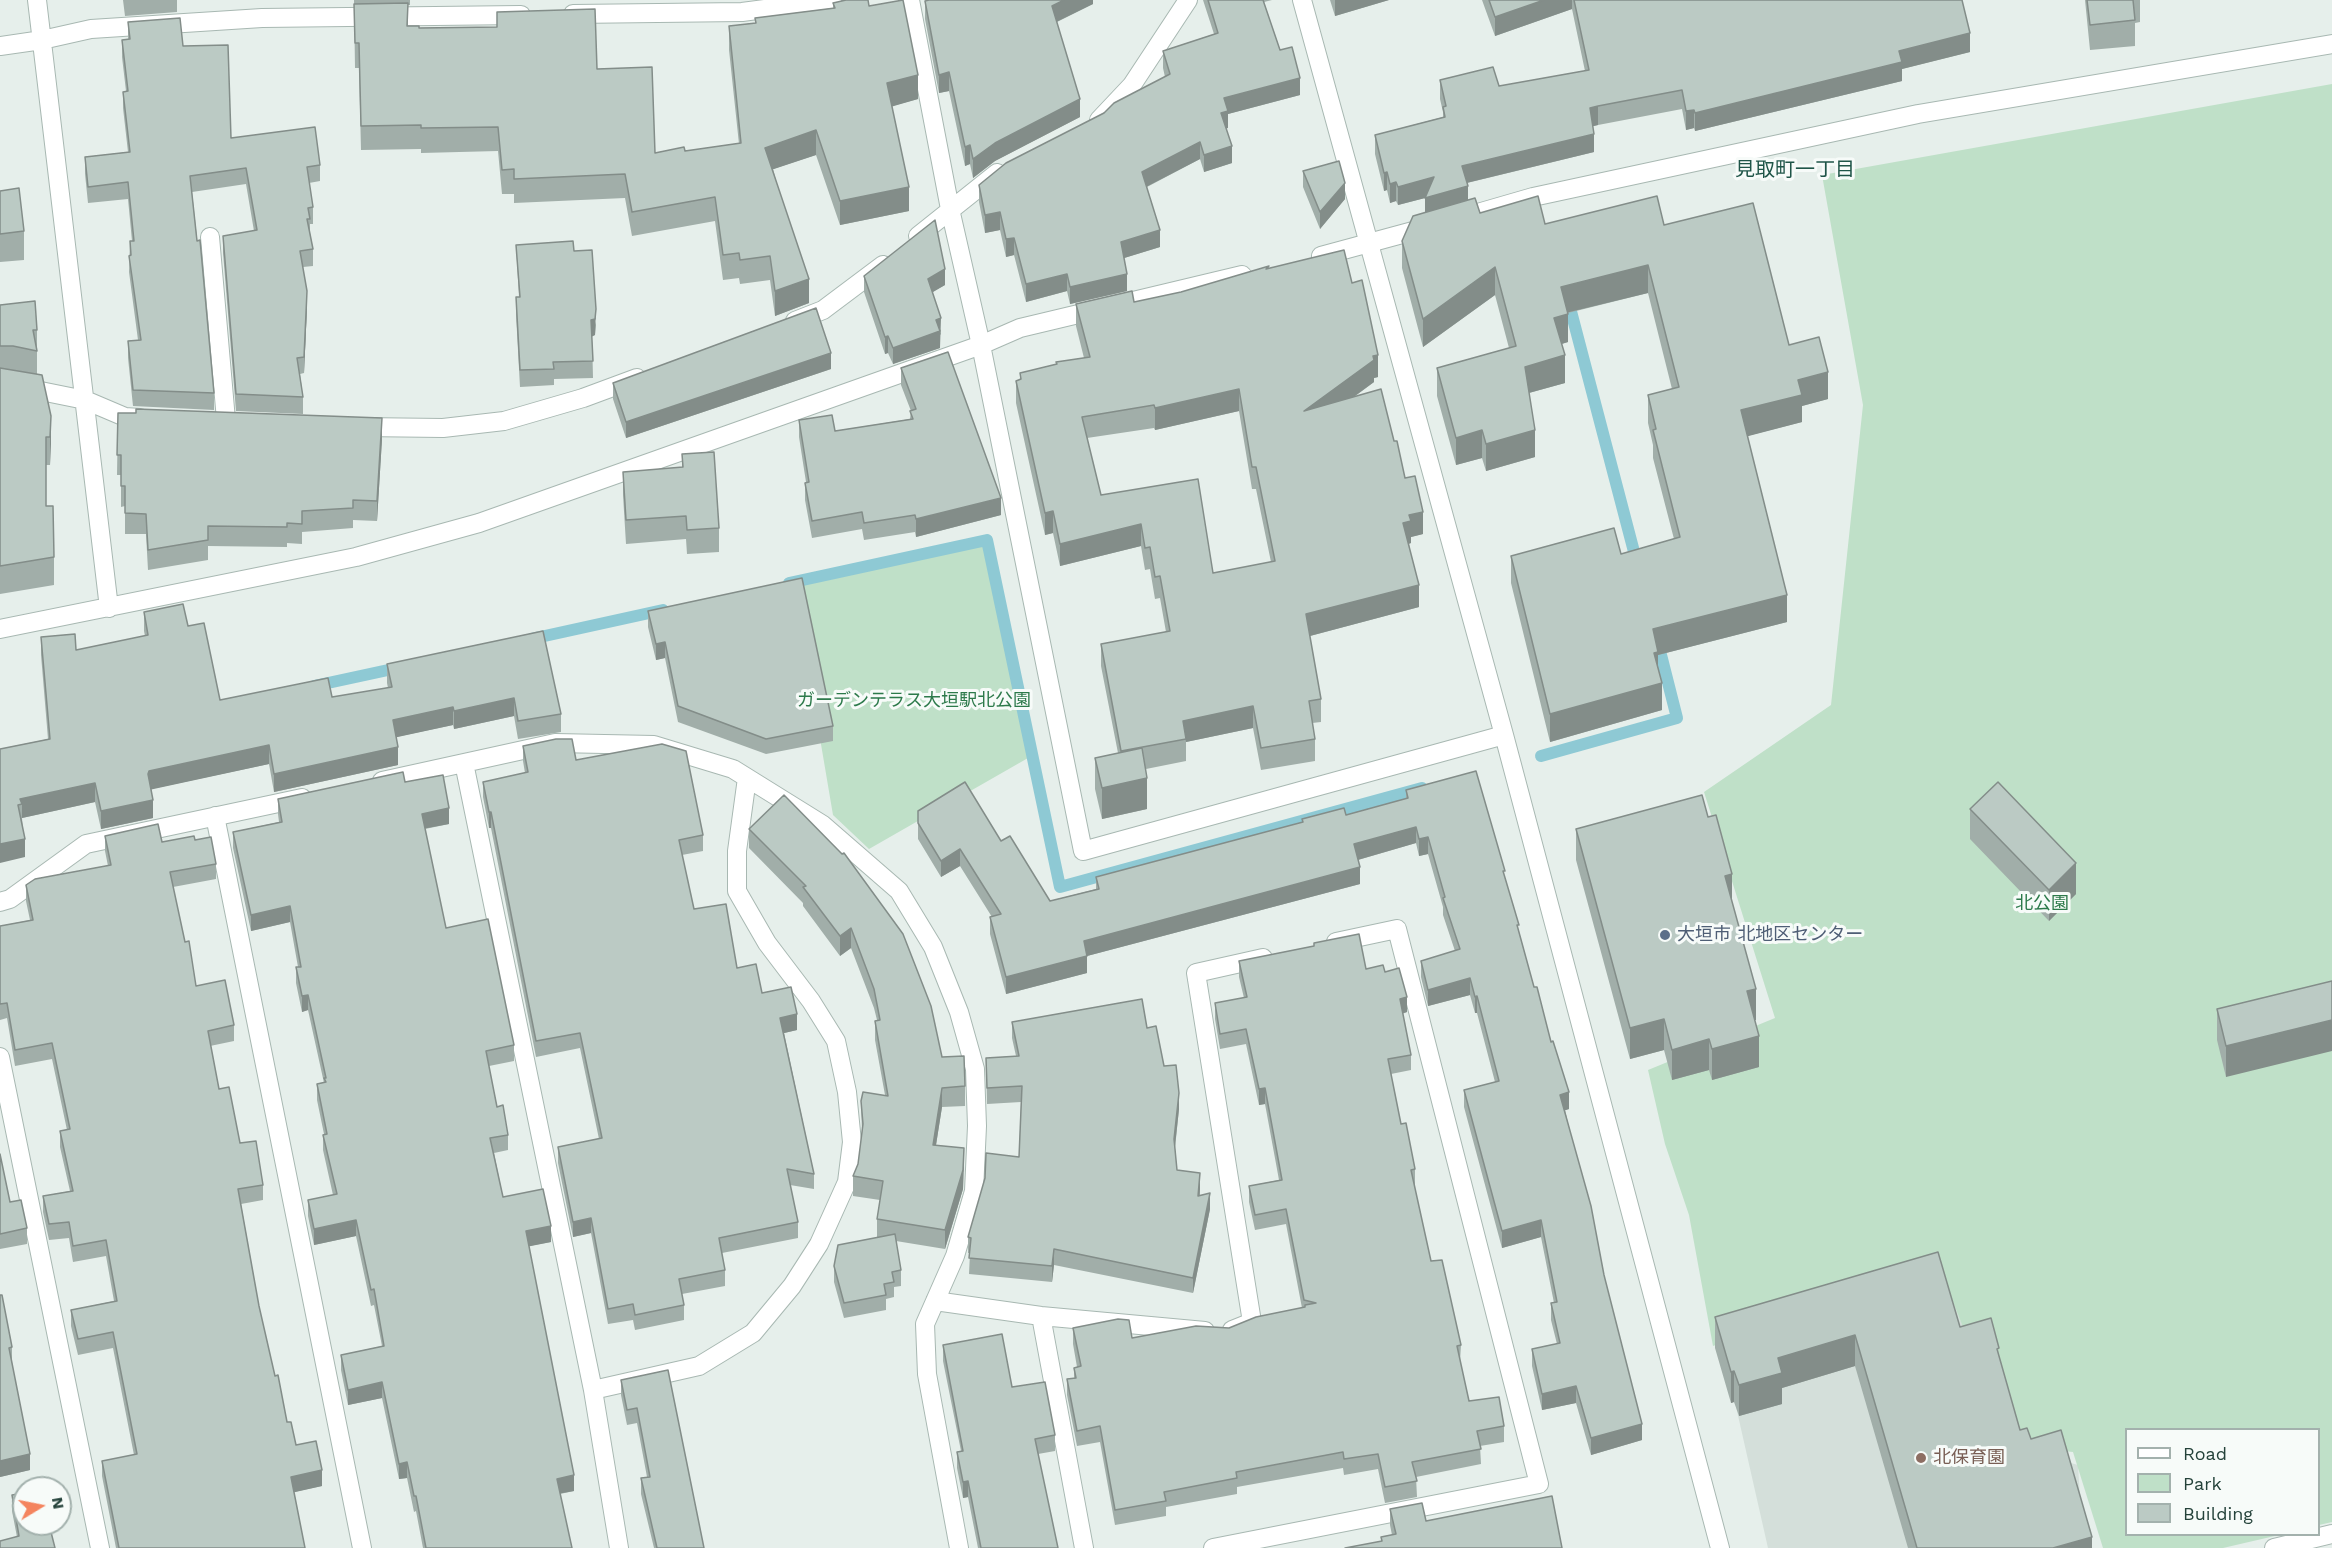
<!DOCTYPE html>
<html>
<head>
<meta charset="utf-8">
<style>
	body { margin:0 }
	#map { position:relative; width:2332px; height:1548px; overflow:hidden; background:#e6efeb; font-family:"Work Sans",sans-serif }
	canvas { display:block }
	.legend { position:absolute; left:2125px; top:1428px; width:195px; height:108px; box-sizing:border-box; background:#f7fbf9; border:2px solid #a3b1ad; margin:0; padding:8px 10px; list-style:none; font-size:18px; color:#24423a }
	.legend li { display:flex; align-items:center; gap:12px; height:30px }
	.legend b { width:30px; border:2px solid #a3b1ad }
	.north { position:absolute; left:12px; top:1476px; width:60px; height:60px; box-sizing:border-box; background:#f7fbf9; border:2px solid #a3b1ad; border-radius:50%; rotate:80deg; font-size:16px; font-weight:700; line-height:24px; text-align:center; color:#24423a }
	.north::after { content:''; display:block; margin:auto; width:21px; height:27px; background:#f4845f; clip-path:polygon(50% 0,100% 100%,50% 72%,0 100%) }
</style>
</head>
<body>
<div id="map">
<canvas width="2332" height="1548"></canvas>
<ul class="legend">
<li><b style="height:8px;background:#fff"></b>Road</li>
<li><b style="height:16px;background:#bfe0c8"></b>Park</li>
<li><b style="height:16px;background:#bbcac4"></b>Building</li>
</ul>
<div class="north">N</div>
</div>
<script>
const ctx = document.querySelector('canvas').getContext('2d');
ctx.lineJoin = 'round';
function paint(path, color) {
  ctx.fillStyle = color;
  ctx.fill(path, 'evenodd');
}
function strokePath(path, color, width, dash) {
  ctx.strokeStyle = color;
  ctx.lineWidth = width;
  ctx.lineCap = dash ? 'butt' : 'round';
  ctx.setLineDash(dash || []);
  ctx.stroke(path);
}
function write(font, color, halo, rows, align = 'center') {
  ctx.font = font + ' "Work Sans","Noto Sans JP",sans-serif';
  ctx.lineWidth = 6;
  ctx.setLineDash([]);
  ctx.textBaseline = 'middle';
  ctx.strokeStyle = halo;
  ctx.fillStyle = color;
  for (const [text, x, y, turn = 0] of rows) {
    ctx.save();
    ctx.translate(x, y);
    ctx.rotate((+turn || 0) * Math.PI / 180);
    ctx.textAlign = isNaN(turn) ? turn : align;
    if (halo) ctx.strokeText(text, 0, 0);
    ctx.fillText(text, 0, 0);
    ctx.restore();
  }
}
const built = new Path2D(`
	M 1947,1286 L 2010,1446 L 2078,1465 L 2083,1548 L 1768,1548 L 1727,1367 Z`);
const green = new Path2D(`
	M 2332,84 L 2332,1522 L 2319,1525 L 2318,1430 L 2126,1430 L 2126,1534 L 2279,1535 L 2223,1548 L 2103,1548 L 2073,1452 L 2010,1446 L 1938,1264 L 1713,1346 L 1689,1215 L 1665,1144 L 1648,1070 L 1775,1018 L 1704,792 L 1831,705 L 1863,405 L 1822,175 Z
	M 983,546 L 1028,758 L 869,849 L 833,815 L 793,579 Z`);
const stream = new Path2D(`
	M 1567,296 L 1638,567
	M 789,583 L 987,540 L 1060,887 L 1422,788
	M 531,639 L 663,610
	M 314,686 L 402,667
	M 1541,756 L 1677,718 L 1657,639`);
const minor = new Path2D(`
	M 37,0 L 109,608
	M 910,0 L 950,209 L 981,345 L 1083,851 L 1504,735
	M 1302,0 L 1504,735 L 1720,1548
	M 573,14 L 742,12 L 832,0
	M 0,46 L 42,40 L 91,29 L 262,18 L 521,15
	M 1099,120 L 1132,85 L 1188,0
	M 1457,219 L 1533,197 L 1918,114 L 2332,44
	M 918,236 L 997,173
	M 210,237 L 226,420
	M 1321,256 L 1428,227
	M 795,321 L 823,310 L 883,265
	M 0,385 L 11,385 L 85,400 L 125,417 L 140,418
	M 360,427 L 443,428 L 504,421 L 583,398 L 637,378
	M 0,629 L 356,557 L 479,523 L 981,345 L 1020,328 L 1242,275
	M 464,763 L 593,1390 L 619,1548
	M 382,781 L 555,743 L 654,745 L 733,769 L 823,825 L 899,891 L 933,947 L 959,1012 L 975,1069 L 977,1126 L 974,1191 L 955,1256 L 925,1324 L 927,1374 L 959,1548
	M 215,816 L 362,1548
	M 0,902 L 10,899 L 86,844 L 302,798
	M 0,1057 L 100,1548
	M 935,1301 L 1041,1316 L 1205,1331
	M 1041,1316 L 1084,1548
	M 1232,1330 L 1252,1322 L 1196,973 L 1263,958
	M 593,1390 L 699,1366 L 753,1333 L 792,1286 L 819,1244 L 847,1182 L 852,1142 L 847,1092 L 836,1041 L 811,1001 L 767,943 L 737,891 L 737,851 L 747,778
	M 1213,1548 L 1539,1484 L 1397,929 L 1336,942
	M 2274,1548 L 2332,1534`);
const wall = new Path2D(`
	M 123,0 L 177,0 L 177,12 L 125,16 Z
	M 354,0 L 410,0 L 410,5 L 408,5 L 408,26 L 419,28 L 497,27 L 497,12 L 597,69 L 655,153 L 685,151 L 739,144 L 729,50 L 729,26 L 755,23 L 755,18 L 833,8 L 833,3 L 869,6 L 918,99 L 892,106 L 909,211 L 840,225 L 816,155 L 773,169 L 809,303 L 775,316 L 770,280 L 740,284 L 739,278 L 723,280 L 715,221 L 632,236 L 625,198 L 514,203 L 514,194 L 502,194 L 498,151 L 421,153 L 421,149 L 361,150 L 359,68 L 355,68 Z
	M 1093,0 L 1093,4 L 1057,22 L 1080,117 L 995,161 L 973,178 L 970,164 L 965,166 L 949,91 L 939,93 L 925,19 L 925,1 Z
	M 1203,0 L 1272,0 L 1264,2 L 1280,50 L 1300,95 L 1228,114 L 1228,128 L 1226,128 L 1232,163 L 1204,172 L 1200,159 L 1147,187 L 1160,247 L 1124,258 L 1127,291 L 1070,304 L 1067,291 L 1026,302 L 1014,255 L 1006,257 L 1000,230 L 985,233 L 979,202 L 979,185 L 1165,77 L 1163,68 L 1163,51 L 1214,34 Z
	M 1330,0 L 1389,0 L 1335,16 Z
	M 1482,0 L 1962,0 L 1970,52 L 1902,69 L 1902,81 L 1695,131 L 1694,128 L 1686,130 L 1682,109 L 1598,125 L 1593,126 L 1594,152 L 1467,183 L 1468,200 L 1480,213 L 1545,224 L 1664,225 L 1789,345 L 1828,399 L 1802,406 L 1802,422 L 1747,436 L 1787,622 L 1658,655 L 1658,668 L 1662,710 L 1550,742 L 1511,583 L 1511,556 L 1621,554 L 1674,539 L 1653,458 L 1653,445 L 1648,423 L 1648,395 L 1672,389 L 1648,293 L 1568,313 L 1568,342 L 1562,344 L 1565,383 L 1529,393 L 1535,457 L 1486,471 L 1482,458 L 1456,465 L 1437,396 L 1437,368 L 1509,348 L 1495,295 L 1423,347 L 1402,268 L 1402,241 L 1425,213 L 1425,198 L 1398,205 L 1396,201 L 1390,203 L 1387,190 L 1384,191 L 1375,154 L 1375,135 L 1443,117 L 1443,112 L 1440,99 L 1440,80 L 1499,86 L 1585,71 L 1572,9 L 1495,36 Z
	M 2085,0 L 2140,0 L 2140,22 L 2135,23 L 2135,46 L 2090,50 Z
	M 128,22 L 183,46 L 231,138 L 320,165 L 320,181 L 309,183 L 313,207 L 313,224 L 310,224 L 310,233 L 313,249 L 313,266 L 303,267 L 307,307 L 304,373 L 300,374 L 303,397 L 303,414 L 236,411 L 223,253 L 223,236 L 254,231 L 246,184 L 192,192 L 214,393 L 214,410 L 133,406 L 128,358 L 128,341 L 138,340 L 129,272 L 130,241 L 132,241 L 128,199 L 88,203 L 85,174 L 85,157 L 128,152 L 123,108 L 123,92 L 126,91 L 122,57 L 122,40 L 128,39 Z
	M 1303,171 L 1345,199 L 1320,229 L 1303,187 Z
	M 0,191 L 24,231 L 24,260 L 0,262 Z
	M 516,245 L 574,251 L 596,325 L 595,335 L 592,336 L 593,378 L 554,379 L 554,385 L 520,387 L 516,314 L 516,297 L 519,297 Z
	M 1269,269 L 1352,283 L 1378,377 L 1374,378 L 1374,382 L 1354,397 L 1394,441 L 1405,478 L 1423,534 L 1411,537 L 1411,543 L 1409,544 L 1419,607 L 1310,636 L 1321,699 L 1321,722 L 1312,723 L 1315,739 L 1315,761 L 1261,770 L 1253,728 L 1186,742 L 1186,761 L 1146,769 L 1147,809 L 1102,819 L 1095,789 L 1095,758 L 1118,753 L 1101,666 L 1101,644 L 1166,632 L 1160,598 L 1155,599 L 1150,569 L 1145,570 L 1141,546 L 1060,566 L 1053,533 L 1045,535 L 1016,403 L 1016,381 L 1020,380 L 1020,373 L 1084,358 L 1076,326 L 1076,304 L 1134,302 L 1181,292 ZM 1239,411 L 1252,489 L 1256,489 L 1271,562 L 1213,573 L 1101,495 L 1087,438 L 1154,428 L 1155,430 Z
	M 864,276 L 945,285 L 932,292 L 941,334 L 940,335 L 940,348 L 893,364 L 888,353 L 885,354 L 864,292 Z
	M 0,305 L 37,330 L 37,374 L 51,416 L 50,465 L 46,465 L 46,506 L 54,557 L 54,585 L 0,594 Z
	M 901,368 L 1001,515 L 916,537 L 915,532 L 864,540 L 862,529 L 812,538 L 805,500 L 805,483 L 806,482 L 799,437 L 799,420 L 835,431 L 910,419 L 911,411 L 901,385 Z
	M 831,369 L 626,438 L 613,399 L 613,383 Z
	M 136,409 L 382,439 L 377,521 L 353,520 L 353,528 L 302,532 L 302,544 L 287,543 L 287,547 L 208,546 L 208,560 L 148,570 L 146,534 L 125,534 L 125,506 L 121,507 L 121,475 L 117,475 L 118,413 L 136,413 Z
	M 682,454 L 719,528 L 719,552 L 687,554 L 686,539 L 626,544 L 623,495 L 623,472 L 682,467 Z
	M 648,611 L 833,726 L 833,741 L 766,754 L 678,722 L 665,658 L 656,660 L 648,627 Z
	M 144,612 L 188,626 L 220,700 L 332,697 L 388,688 L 387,683 L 387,664 L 561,714 L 561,732 L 518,739 L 514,716 L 454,729 L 453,725 L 396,737 L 398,765 L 274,792 L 269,764 L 151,789 L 153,818 L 101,829 L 95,802 L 22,818 L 25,857 L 0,749 L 48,739 L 41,655 L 41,637 L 76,650 L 145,636 L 144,631 Z
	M 523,746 L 576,760 L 703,835 L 703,851 L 682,855 L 694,909 L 737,968 L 797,1030 L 784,1033 L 814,1174 L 814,1189 L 790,1185 L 798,1222 L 798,1238 L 722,1253 L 725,1270 L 725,1286 L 682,1294 L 684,1305 L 684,1320 L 635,1330 L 633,1320 L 608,1324 L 591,1233 L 573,1237 L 558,1163 L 558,1147 L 599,1139 L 580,1048 L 536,1057 L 491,828 L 489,828 L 483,797 L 483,782 L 525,773 L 523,761 Z
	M 405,782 L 449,824 L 425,829 L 446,928 L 514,1045 L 514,1061 L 489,1066 L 497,1107 L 508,1135 L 508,1150 L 494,1153 L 503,1197 L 551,1242 L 529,1246 L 574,1491 L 560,1494 L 572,1548 L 423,1548 L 416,1511 L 414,1512 L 407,1478 L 399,1479 L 382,1398 L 348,1405 L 341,1370 L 341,1355 L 382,1346 L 374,1305 L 371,1306 L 356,1236 L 314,1245 L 308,1216 L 308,1200 L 333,1195 L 323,1150 L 323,1135 L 324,1134 L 317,1100 L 317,1084 L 324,1083 L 308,1010 L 302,1012 L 296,983 L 296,967 L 298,967 L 290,922 L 251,931 L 233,848 L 233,832 L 279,822 L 278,814 L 278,799 Z
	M 1406,790 L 1505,880 L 1534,987 L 1569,1109 L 1565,1110 L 1642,1440 L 1591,1455 L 1576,1403 L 1542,1410 L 1532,1366 L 1532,1349 L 1557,1344 L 1551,1320 L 1551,1303 L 1554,1303 L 1541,1237 L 1502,1248 L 1464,1107 L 1464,1090 L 1495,1082 L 1477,1013 L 1475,1013 L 1470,995 L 1428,1006 L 1421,977 L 1421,961 L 1455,951 L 1443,915 L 1443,907 L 1428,854 L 1419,856 L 1416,843 L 1358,860 L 1360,884 L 1087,956 L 1087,973 L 1006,994 L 990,934 L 990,917 L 992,917 L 960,866 L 941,877 L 918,839 L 918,811 L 1001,841 L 1050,901 L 1096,889 L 1096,877 L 1302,823 L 1302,819 L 1346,815 L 1406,799 Z
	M 784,795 L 942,1057 L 965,1086 L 965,1106 L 942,1107 L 936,1145 L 964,1167 L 963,1189 L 945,1249 L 896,1241 L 901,1270 L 901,1286 L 894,1287 L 894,1297 L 886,1299 L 886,1310 L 844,1318 L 834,1282 L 834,1266 L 877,1238 L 877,1219 L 880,1200 L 853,1196 L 853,1176 L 858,1164 L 862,1132 L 861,1101 L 885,1095 L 875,1040 L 875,1021 L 877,1020 L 874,1008 L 851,948 L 840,956 L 803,906 L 803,903 L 749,848 L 749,829 Z
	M 1970,809 L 2076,894 L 2049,921 L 1970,839 Z
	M 1576,829 L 1732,903 L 1756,1020 L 1754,1020 L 1759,1067 L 1712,1080 L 1709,1070 L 1672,1080 L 1664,1050 L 1630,1059 L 1576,860 Z
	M 105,836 L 162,842 L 195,840 L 216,864 L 216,879 L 173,887 L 185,942 L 196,986 L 234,1025 L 234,1041 L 210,1046 L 219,1089 L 240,1143 L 263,1185 L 263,1200 L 241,1204 L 259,1306 L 275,1376 L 287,1422 L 296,1445 L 322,1486 L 294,1492 L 305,1548 L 116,1548 L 102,1476 L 102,1461 L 134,1455 L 113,1348 L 78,1355 L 71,1326 L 71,1310 L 114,1301 L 106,1256 L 73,1262 L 69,1238 L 49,1240 L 43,1212 L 43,1196 L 70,1191 L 60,1147 L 60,1131 L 67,1130 L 52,1059 L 15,1066 L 7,1018 L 0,1020 L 0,926 L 30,920 L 26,901 L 26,885 L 108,866 L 105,851 Z
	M 1314,943 L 1366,969 L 1385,972 L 1407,1012 L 1402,1014 L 1411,1055 L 1411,1070 L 1391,1074 L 1401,1124 L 1415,1169 L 1415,1185 L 1414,1185 L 1431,1261 L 1461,1345 L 1460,1361 L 1469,1401 L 1504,1426 L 1504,1442 L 1480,1446 L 1481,1464 L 1416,1477 L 1417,1497 L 1385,1503 L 1378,1469 L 1344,1475 L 1343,1468 L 1237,1487 L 1237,1494 L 1166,1507 L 1166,1516 L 1115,1525 L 1100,1442 L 1077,1446 L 1067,1395 L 1067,1379 L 1074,1378 L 1074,1368 L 1077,1367 L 1073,1344 L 1073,1328 L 1132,1338 L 1229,1328 L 1302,1308 L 1286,1224 L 1255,1230 L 1249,1202 L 1249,1186 L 1279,1180 L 1265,1104 L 1259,1105 L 1246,1044 L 1220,1049 L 1215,1019 L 1215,1003 L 1244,998 L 1239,977 L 1239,961 L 1314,946 Z
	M 2332,981 L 2226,1077 L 2217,1040 L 2217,1009 Z
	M 1012,1022 L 1147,1028 L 1164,1066 L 1179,1109 L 1175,1148 L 1177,1170 L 1200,1189 L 1200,1195 L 1210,1209 L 1193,1293 L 1054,1265 L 1052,1282 L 969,1274 L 970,1253 L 968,1253 L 968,1237 L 1019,1157 L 1021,1102 L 987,1104 L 986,1058 L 1016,1056 L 1012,1038 Z
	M 0,1154 L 10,1202 L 27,1228 L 27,1244 L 0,1249 Z
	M 0,1295 L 12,1347 L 12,1363 L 30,1470 L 0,1477 Z
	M 1715,1317 L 1960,1327 L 1999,1356 L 2020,1430 L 2031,1439 L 2092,1548 L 1908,1548 L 1855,1366 L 1782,1388 L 1782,1404 L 1739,1416 L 1734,1402 L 1731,1403 L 1715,1348 Z
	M 943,1345 L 1012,1387 L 1055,1435 L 1055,1451 L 1038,1454 L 1058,1548 L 978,1548 L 968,1497 L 963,1498 L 957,1468 L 957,1452 L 961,1451 L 943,1361 Z
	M 668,1370 L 704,1548 L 654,1548 L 641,1494 L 641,1478 L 647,1477 L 637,1423 L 627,1425 L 621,1395 L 621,1380 Z
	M 12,1495 L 55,1548 L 17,1537 L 12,1511 Z
	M 1390,1509 L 1426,1521 L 1381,1541 L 1381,1537 L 1392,1535 L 1390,1525 Z`);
const shadedWall = new Path2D(`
	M 1064,0 L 1093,0 L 1093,4 L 1052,24 L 1052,6 Z
	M 1335,0 L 1389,0 L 1335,16 Z
	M 1544,0 L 1572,0 L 1572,9 L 1495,36 L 1495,17 Z
	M 1970,33 L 1970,52 L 1902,69 L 1902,81 L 1695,131 L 1695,113 L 1899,51 Z
	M 949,72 L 949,91 L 939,93 L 939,75 Z
	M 918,75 L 918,99 L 887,108 L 887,83 Z
	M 1300,78 L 1300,95 L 1228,114 L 1228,128 L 1221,130 L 1221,113 L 1224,98 Z
	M 1080,99 L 1080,117 L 995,161 L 973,178 L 973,159 L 995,143 Z
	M 1598,106 L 1598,125 L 1590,127 L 1590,108 Z
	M 1694,110 L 1694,128 L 1686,130 L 1686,111 Z
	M 816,130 L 816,155 L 765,172 L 765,148 Z
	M 1594,134 L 1594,152 L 1462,184 L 1462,166 Z
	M 1200,142 L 1200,159 L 1142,189 L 1142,172 Z
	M 970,145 L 970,164 L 965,166 L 965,147 Z
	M 1232,146 L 1232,163 L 1204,172 L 1204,155 Z
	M 1387,172 L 1387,190 L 1384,191 L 1384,173 Z
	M 1434,177 L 1468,186 L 1468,204 L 1425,217 L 1425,198 L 1398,205 L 1398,187 Z
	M 1396,182 L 1396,201 L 1390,203 L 1390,184 Z
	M 1345,183 L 1345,199 L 1320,229 L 1320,212 Z
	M 909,187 L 909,211 L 840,225 L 840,201 Z
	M 1000,212 L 1000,230 L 985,233 L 985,215 Z
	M 1160,230 L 1160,247 L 1121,259 L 1121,242 Z
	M 1014,238 L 1014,255 L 1006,257 L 1006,239 Z
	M 1648,265 L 1648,293 L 1561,314 L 1561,287 Z
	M 1495,267 L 1495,295 L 1423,347 L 1423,319 Z
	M 945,269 L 945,285 L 928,295 L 928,279 Z
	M 1067,274 L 1067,291 L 1026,302 L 1026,284 Z
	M 1127,274 L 1127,291 L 1070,304 L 1070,287 Z
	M 809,279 L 809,303 L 775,316 L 775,291 Z
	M 307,291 L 307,307 L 304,373 L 304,357 Z
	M 596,309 L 595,335 L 591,337 L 591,320 Z
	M 1568,314 L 1568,342 L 1554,346 L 1554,318 Z
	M 941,318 L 940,348 L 893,364 L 893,348 L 936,320 Z
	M 888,336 L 888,353 L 885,354 L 885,337 Z
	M 831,353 L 831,369 L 626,438 L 626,422 Z
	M 1378,355 L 1378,377 L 1374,378 L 1374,382 L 1304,433 L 1304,411 L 1373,356 Z
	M 1565,355 L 1565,383 L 1525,394 L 1525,367 Z
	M 1828,372 L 1828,399 L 1802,406 L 1802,422 L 1741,438 L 1741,410 L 1798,380 Z
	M 1239,389 L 1239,411 L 1155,430 L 1155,408 Z
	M 51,416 L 51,444 L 50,465 L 50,437 Z
	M 382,418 L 382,439 L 377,521 L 377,501 Z
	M 1482,430 L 1482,458 L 1456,465 L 1456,438 Z
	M 1535,430 L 1535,457 L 1486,471 L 1486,444 Z
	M 1001,498 L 1001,515 L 916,537 L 916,519 Z
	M 1053,511 L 1053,533 L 1045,535 L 1045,513 Z
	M 1423,512 L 1423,534 L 1411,537 L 1411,543 L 1403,545 L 1403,523 L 1409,515 Z
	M 1141,524 L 1141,546 L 1060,566 L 1060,544 Z
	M 1419,585 L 1419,607 L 1306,637 L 1306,614 Z
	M 1787,595 L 1787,622 L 1658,655 L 1658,679 L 1654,680 L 1653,629 Z
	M 665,642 L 665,658 L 656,660 L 656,644 Z
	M 1662,683 L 1662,710 L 1550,742 L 1550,714 Z
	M 514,698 L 514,716 L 454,729 L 454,711 Z
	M 1253,706 L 1253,728 L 1186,742 L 1183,721 Z
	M 453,707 L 453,725 L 393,738 L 393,720 Z
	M 269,745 L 269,764 L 149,790 L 148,774 L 149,771 Z
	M 398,747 L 398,765 L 274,792 L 274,774 Z
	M 1147,778 L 1147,809 L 1102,819 L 1102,788 Z
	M 95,783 L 95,802 L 22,818 L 22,804 L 20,799 Z
	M 153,800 L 153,818 L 101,829 L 101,811 Z
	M 449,808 L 449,824 L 422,829 L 422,814 Z
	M 489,812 L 491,812 L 491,828 L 489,828 Z
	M 1416,827 L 1416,843 L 1354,861 L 1354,844 Z
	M 1428,837 L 1428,854 L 1419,856 L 1419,839 Z
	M 25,839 L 25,857 L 0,863 L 0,844 Z
	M 960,849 L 960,866 L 941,877 L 941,861 Z
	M 2076,863 L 2076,894 L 2049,921 L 2049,890 Z
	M 1360,867 L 1360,884 L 1087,956 L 1087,973 L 1006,994 L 1006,977 L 1084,941 Z
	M 1732,874 L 1732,905 L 1725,876 Z
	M 290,906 L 290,922 L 251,931 L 251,915 Z
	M 851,928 L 851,948 L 840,956 L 840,936 Z
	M 1470,978 L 1470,995 L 1428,1006 L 1428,990 Z
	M 1756,989 L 1756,1020 L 1747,1022 L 1747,991 Z
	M 308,995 L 308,1010 L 302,1012 L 302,996 Z
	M 1477,996 L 1477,1013 L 1475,1013 L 1475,997 Z
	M 1407,997 L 1407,1012 L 1400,1014 L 1400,999 Z
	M 797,1014 L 797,1030 L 780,1034 L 780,1018 Z
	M 1664,1019 L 1664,1050 L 1630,1059 L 1630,1028 Z
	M 2332,1020 L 2332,1051 L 2226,1077 L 2226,1046 Z
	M 1759,1036 L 1759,1067 L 1712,1080 L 1712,1049 Z
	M 1709,1039 L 1709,1070 L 1672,1080 L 1672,1050 Z
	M 942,1088 L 942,1107 L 933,1164 L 933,1145 Z
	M 1265,1088 L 1265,1104 L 1259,1105 L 1259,1089 Z
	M 1569,1092 L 1569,1109 L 1560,1112 L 1560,1095 Z
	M 1179,1093 L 1179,1109 L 1174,1155 L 1174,1139 Z
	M 964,1148 L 963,1189 L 945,1249 L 945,1230 Z
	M 1200,1173 L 1200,1189 L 1198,1211 L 1198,1196 Z
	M 1210,1193 L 1210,1209 L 1193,1293 L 1193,1278 Z
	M 591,1218 L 591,1233 L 573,1237 L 573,1222 Z
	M 356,1220 L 356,1236 L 314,1245 L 314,1229 Z
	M 1541,1220 L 1541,1237 L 1502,1248 L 1502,1231 Z
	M 551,1226 L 551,1242 L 526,1247 L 526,1231 Z
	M 1054,1249 L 1054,1265 L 1052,1282 L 1052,1266 Z
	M 1855,1335 L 1855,1366 L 1782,1388 L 1782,1404 L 1739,1416 L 1739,1385 L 1778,1358 Z
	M 1734,1371 L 1734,1402 L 1731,1403 L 1731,1372 Z
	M 382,1382 L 382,1398 L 348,1405 L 348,1390 Z
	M 1576,1386 L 1576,1403 L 1542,1410 L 1542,1394 Z
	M 1642,1424 L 1642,1440 L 1591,1455 L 1591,1438 Z
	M 30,1454 L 30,1470 L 0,1477 L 0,1461 Z
	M 407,1462 L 407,1478 L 399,1479 L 399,1464 Z
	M 322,1470 L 322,1486 L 291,1493 L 291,1477 Z
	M 574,1475 L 574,1491 L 557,1494 L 557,1479 Z
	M 968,1481 L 968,1497 L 963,1498 L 963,1482 Z
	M 2092,1537 L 2092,1548 L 2053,1548 Z`);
const building = new Path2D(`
	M 846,0 L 868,0 L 869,6 L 903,0 L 918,75 L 887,83 L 909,187 L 840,201 L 816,130 L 765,148 L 809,279 L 775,291 L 770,256 L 740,260 L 739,253 L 723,255 L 715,197 L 632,212 L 625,174 L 514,179 L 514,169 L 502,170 L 498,127 L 421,128 L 421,125 L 361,126 L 359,43 L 355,43 L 354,4 L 408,3 L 407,26 L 419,26 L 419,28 L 497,27 L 497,12 L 595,9 L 597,69 L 652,67 L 655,153 L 684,147 L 685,151 L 741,143 L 729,26 L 756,23 L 755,18 L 835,8 L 833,3 Z
	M 929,0 L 1064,0 L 1052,6 L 1080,99 L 995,143 L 973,159 L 970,145 L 965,147 L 949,72 L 939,75 L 925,1 Z
	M 1208,0 L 1263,0 L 1280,50 L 1292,47 L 1300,78 L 1224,98 L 1228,111 L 1221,113 L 1232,146 L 1204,155 L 1200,142 L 1142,172 L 1160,230 L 1121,242 L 1127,274 L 1070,287 L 1067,274 L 1026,284 L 1014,238 L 1006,239 L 1000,212 L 985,215 L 979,185 L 1006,163 L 1104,113 L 1114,103 L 1170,74 L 1163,51 L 1218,33 Z
	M 1489,0 L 1544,0 L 1495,17 Z
	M 1574,0 L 1962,0 L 1970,33 L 1899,51 L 1902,62 L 1695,113 L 1694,110 L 1686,111 L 1682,90 L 1598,106 L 1590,108 L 1594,134 L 1462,166 L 1468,186 L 1425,198 L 1434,177 L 1398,187 L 1396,182 L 1390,184 L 1387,172 L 1384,173 L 1375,135 L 1445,117 L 1443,107 L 1446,106 L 1440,80 L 1493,67 L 1499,86 L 1589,70 Z
	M 2087,0 L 2133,0 L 2135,20 L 2090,25 Z
	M 180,18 L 183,46 L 228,45 L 231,138 L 315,127 L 320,165 L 307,167 L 313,207 L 308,208 L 310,219 L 307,219 L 313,249 L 300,251 L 307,291 L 304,357 L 297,358 L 303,397 L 236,394 L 223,236 L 257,230 L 246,168 L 190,176 L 197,241 L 200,240 L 214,393 L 133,390 L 128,341 L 141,340 L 129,256 L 131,255 L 130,241 L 134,241 L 128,182 L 88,187 L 85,157 L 130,152 L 123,92 L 128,91 L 122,40 L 130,39 L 128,22 Z
	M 1339,161 L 1345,183 L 1320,212 L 1303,171 Z
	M 19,188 L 24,231 L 0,234 L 0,191 Z
	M 1538,196 L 1545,224 L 1657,196 L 1664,225 L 1753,203 L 1789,345 L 1819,337 L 1828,372 L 1798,380 L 1802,395 L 1741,410 L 1787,595 L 1653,629 L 1658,652 L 1654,653 L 1662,683 L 1550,714 L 1511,556 L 1614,528 L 1621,554 L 1680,537 L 1653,430 L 1656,429 L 1648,395 L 1679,387 L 1648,265 L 1561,287 L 1568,314 L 1554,318 L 1565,355 L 1525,367 L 1535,430 L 1486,444 L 1482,430 L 1456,438 L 1437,368 L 1516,346 L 1495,267 L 1423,319 L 1402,241 L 1413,216 L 1475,198 L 1480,213 Z
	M 935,220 L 945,269 L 928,279 L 941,318 L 936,320 L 940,331 L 893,348 L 888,336 L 885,337 L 864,276 Z
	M 573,241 L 574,251 L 592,250 L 596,309 L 595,319 L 591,320 L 593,361 L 553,362 L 554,369 L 520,370 L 516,297 L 520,297 L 516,245 Z
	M 1344,250 L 1352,283 L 1362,280 L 1378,355 L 1373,356 L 1374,360 L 1304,411 L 1381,389 L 1394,441 L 1397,441 L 1405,478 L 1415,476 L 1423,512 L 1409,515 L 1411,521 L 1403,523 L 1419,585 L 1306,614 L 1321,699 L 1309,701 L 1315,739 L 1261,748 L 1253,706 L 1183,721 L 1186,739 L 1121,751 L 1101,644 L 1170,631 L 1160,576 L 1155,577 L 1150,547 L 1145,548 L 1141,524 L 1060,544 L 1053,511 L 1045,513 L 1016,381 L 1021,379 L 1020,373 L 1057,364 L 1056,362 L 1090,357 L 1076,304 L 1132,291 L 1134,302 L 1181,292 L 1269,266 L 1266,269 ZM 1239,389 L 1252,467 L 1256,467 L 1275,561 L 1213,573 L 1198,479 L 1101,495 L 1082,417 L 1154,405 L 1155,408 Z
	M 35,301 L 37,330 L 33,330 L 37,351 L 13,346 L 0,346 L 0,305 Z
	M 816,308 L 831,353 L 626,422 L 613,383 Z
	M 948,352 L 1001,498 L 916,519 L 915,515 L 864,523 L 862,512 L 812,521 L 805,483 L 809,482 L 799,420 L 832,415 L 835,431 L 913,419 L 910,411 L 916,409 L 901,368 Z
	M 0,368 L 42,375 L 51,416 L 50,437 L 46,437 L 46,506 L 53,506 L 54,557 L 0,566 Z
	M 136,409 L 382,418 L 377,501 L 353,500 L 353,508 L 302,511 L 302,524 L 287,523 L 287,527 L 208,526 L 208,540 L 148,550 L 146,514 L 125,513 L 125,486 L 121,486 L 121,455 L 117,455 L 118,413 L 136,413 Z
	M 714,452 L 719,528 L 687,530 L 686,516 L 626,520 L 623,472 L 683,467 L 682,454 Z
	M 802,578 L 833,726 L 766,739 L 678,706 L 665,642 L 656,644 L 648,611 Z
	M 183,604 L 188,626 L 204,623 L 220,700 L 328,678 L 332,697 L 392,687 L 387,664 L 543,631 L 561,714 L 518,721 L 514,698 L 454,711 L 453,707 L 393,720 L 398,747 L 274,774 L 269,745 L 149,771 L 148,774 L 153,800 L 101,811 L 95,783 L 20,799 L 22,804 L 18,805 L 25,839 L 0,844 L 0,749 L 50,739 L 41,637 L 75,634 L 76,650 L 148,635 L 144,612 Z
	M 556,739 L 572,739 L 576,760 L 662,744 L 686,751 L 703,835 L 679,840 L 694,909 L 726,904 L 737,968 L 756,964 L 762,993 L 791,987 L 797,1014 L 780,1018 L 814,1174 L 787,1169 L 798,1222 L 719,1238 L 725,1270 L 679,1279 L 684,1305 L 635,1315 L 633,1304 L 608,1309 L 591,1218 L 573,1222 L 558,1147 L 602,1138 L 580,1033 L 536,1041 L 491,812 L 489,812 L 483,782 L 528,772 L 523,746 Z
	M 1142,748 L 1147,778 L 1102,788 L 1095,758 Z
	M 1476,771 L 1505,871 L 1503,871 L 1519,925 L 1517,925 L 1534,987 L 1537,987 L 1551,1042 L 1553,1041 L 1569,1092 L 1560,1095 L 1591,1206 L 1604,1275 L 1642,1424 L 1591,1438 L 1576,1386 L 1542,1394 L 1532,1349 L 1560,1343 L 1551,1303 L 1557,1302 L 1541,1220 L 1502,1231 L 1464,1090 L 1499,1081 L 1477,996 L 1475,997 L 1470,978 L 1428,990 L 1421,961 L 1460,949 L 1443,898 L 1445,897 L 1428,837 L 1419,839 L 1416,827 L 1354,844 L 1360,867 L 1084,941 L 1087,956 L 1006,977 L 990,917 L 1001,914 L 960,849 L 941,861 L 918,823 L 918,811 L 965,782 L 1001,841 L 1010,836 L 1050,901 L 1099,889 L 1096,877 L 1303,822 L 1302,819 L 1344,808 L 1346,815 L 1408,798 L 1406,790 Z
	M 403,772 L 405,782 L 443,775 L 449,808 L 422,814 L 446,928 L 488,919 L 514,1045 L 486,1051 L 497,1107 L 503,1105 L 508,1135 L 490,1138 L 503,1197 L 543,1189 L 551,1226 L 526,1231 L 574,1475 L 557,1479 L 572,1548 L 426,1548 L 416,1496 L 414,1496 L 407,1462 L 399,1464 L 382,1382 L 348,1390 L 341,1355 L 384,1346 L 374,1289 L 371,1290 L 356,1220 L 314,1229 L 308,1200 L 337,1194 L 323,1135 L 327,1134 L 317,1084 L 326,1082 L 324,1078 L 326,1078 L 308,995 L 302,996 L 296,967 L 301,967 L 290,906 L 251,915 L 233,832 L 282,822 L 278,799 Z
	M 1998,782 L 2076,863 L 2049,890 L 1970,809 Z
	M 784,795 L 842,854 L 844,853 L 903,934 L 931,1006 L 942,1057 L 964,1056 L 965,1086 L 942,1088 L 933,1145 L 964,1148 L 963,1170 L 945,1230 L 877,1219 L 883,1181 L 853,1176 L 858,1164 L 863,1124 L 861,1101 L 863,1092 L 888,1096 L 875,1021 L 880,1020 L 874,989 L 851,928 L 840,936 L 803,887 L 806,886 L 749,829 Z
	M 1702,795 L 1708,817 L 1716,815 L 1732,874 L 1725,876 L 1756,989 L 1747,991 L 1759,1036 L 1712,1049 L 1709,1039 L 1672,1050 L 1664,1019 L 1630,1028 L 1576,829 Z
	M 158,824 L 162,842 L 194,836 L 195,840 L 211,837 L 216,864 L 170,872 L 185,942 L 189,941 L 196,986 L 225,980 L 234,1025 L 208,1031 L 219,1089 L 229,1087 L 240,1143 L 256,1141 L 263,1185 L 238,1189 L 259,1306 L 275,1376 L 278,1375 L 287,1422 L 291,1422 L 296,1445 L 316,1441 L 322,1470 L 291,1477 L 305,1548 L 119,1548 L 102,1461 L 137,1454 L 113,1332 L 78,1339 L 71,1310 L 117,1301 L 106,1240 L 73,1246 L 69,1222 L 49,1224 L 43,1196 L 73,1191 L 60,1131 L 70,1129 L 52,1043 L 15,1050 L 7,1003 L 0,1004 L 0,926 L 33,920 L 26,885 L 35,879 L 111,865 L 105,836 Z
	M 1359,934 L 1366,969 L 1383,965 L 1385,972 L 1399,968 L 1407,997 L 1400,999 L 1411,1055 L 1388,1059 L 1401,1124 L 1406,1123 L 1415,1169 L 1411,1170 L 1431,1261 L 1442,1260 L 1461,1345 L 1457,1346 L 1469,1401 L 1499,1397 L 1504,1426 L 1477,1431 L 1481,1449 L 1412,1462 L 1417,1481 L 1385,1487 L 1378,1454 L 1344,1459 L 1343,1452 L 1236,1472 L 1237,1478 L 1164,1492 L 1166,1501 L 1115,1510 L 1100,1426 L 1077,1431 L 1067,1379 L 1076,1378 L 1074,1368 L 1081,1366 L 1073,1328 L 1118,1319 L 1129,1320 L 1132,1338 L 1196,1326 L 1229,1328 L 1256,1317 L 1305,1307 L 1305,1305 L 1316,1303 L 1304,1300 L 1286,1209 L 1255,1215 L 1249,1186 L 1282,1180 L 1265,1088 L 1259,1089 L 1246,1029 L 1220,1034 L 1215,1003 L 1247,997 L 1239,961 L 1314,946 L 1314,943 Z
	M 2332,981 L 2332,1020 L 2226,1046 L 2217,1009 Z
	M 1142,999 L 1147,1028 L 1156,1026 L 1164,1066 L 1176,1065 L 1179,1093 L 1174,1139 L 1177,1170 L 1200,1173 L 1198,1196 L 1210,1193 L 1193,1278 L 1054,1249 L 1052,1266 L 969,1258 L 971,1238 L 968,1237 L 985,1178 L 986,1153 L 1019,1157 L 1022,1086 L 987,1088 L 986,1058 L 1019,1056 L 1012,1022 Z
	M 0,1154 L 10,1202 L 21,1200 L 27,1228 L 0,1234 Z
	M 895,1234 L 901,1270 L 892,1272 L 894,1282 L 884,1284 L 886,1295 L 844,1303 L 834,1266 L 838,1245 Z
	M 1938,1252 L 1960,1327 L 1991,1318 L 1999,1348 L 1997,1349 L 2020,1430 L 2027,1428 L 2031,1439 L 2061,1430 L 2092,1537 L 2053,1548 L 1917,1548 L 1855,1335 L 1778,1358 L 1782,1373 L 1739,1385 L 1734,1371 L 1731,1372 L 1715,1317 Z
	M 0,1295 L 2,1295 L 12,1347 L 9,1348 L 30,1454 L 0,1461 Z
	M 1002,1334 L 1012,1387 L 1045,1382 L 1055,1435 L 1035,1439 L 1058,1548 L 981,1548 L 968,1481 L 963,1482 L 957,1452 L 963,1451 L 943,1345 Z
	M 668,1370 L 704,1548 L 657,1548 L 641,1478 L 650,1477 L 637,1408 L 627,1410 L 621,1380 Z
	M 24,1493 L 24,1524 L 49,1524 L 55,1548 L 0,1548 L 0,1541 L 19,1536 L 12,1495 Z
	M 1552,1496 L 1562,1548 L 1345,1548 L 1382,1541 L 1381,1537 L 1396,1534 L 1390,1509 L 1422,1503 L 1426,1521 Z`);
const markers = [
	[1665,935,6,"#5c6f8a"],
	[1921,1458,6,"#8d6e63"]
];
const parkNames = [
	["ガーデンテラス大垣駅北公園",914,701],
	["北公園",2042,904]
];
const serviceNames = [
	["大垣市 北地区センター",1677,935]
];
const educationNames = [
	["北保育園",1933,1458]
];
const neighbourhoodNames = [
	["見取町一丁目",1795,170]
];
paint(built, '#d4dfda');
paint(green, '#bfe0c8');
strokePath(stream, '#8ec9d4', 12);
strokePath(minor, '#a8b8b2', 20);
strokePath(minor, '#fff', 18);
paint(wall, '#a1aea9');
paint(shadedWall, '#838d89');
paint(building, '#bbcac4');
strokePath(building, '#838d89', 1.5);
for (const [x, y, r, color] of markers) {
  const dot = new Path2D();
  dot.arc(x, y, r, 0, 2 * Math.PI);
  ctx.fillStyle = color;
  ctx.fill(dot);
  strokePath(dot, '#f7fbf9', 2);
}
write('18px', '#2d7a4b', '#f7fbf9', parkNames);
write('18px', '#4e5e75', '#f7fbf9', serviceNames, 'left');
write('18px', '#785e54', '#f7fbf9', educationNames, 'left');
write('20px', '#1f5548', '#f7fbf9', neighbourhoodNames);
</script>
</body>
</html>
